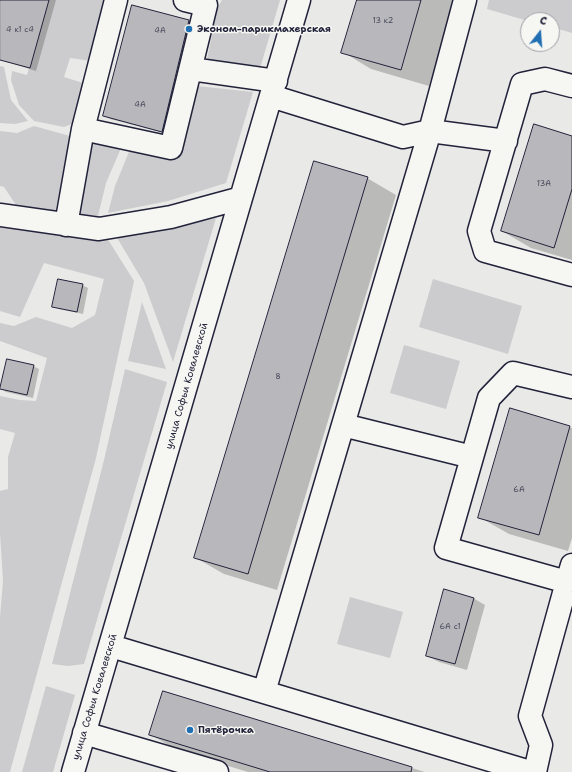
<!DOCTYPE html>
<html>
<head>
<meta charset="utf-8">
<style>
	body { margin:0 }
	#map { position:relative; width:572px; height:772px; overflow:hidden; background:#e9e9e7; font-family:"Shantell Sans",sans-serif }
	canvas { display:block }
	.north { position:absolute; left:520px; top:12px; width:40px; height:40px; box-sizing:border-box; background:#f6f6f2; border:1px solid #a1a1a9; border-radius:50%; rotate:17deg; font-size:11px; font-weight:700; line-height:16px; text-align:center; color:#22223b }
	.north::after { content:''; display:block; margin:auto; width:14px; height:18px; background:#1f6fb2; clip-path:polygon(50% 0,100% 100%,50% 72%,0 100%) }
</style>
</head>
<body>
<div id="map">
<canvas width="572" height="772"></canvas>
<div class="north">С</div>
</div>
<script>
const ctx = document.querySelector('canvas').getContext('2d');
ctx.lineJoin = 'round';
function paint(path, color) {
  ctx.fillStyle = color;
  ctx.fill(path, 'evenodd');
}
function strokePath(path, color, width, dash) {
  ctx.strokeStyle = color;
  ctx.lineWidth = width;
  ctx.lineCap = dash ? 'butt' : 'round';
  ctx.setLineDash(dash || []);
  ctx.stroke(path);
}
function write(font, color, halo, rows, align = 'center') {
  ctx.font = font + ' "Shantell Sans",sans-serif';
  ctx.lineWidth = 3;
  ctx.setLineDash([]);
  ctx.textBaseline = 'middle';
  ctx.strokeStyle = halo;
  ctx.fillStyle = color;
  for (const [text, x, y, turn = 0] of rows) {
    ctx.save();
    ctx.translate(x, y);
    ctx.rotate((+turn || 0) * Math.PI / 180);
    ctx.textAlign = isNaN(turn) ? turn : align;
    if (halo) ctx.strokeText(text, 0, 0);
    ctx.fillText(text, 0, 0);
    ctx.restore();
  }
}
const green = new Path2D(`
	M 49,0 L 104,0 L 91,61 L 70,58 L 64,77 L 83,83 L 72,124 L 64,127 L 34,121 L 19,105 L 11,80 L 12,71 L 27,75 Z
	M 222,0 L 280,0 L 259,72 L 206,65 L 217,9 Z
	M 489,0 L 572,0 L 572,33 L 552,27 L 552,20 L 528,21 L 487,9 Z
	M 0,66 L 4,67 L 11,100 L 28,121 L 15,124 L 0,123 Z
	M 197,86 L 253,92 L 226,183 L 168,201 L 108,213 L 115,186 L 131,147 L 178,156 Z
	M 34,126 L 70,136 L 55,214 L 16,205 L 4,187 L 0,186 L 0,131 L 17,133 Z
	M 88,137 L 122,146 L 106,183 L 98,216 L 73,215 Z
	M 216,218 L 173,362 L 144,283 L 116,236 Z
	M 0,222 L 107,238 L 134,281 L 96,458 L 10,772 L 0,772 L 0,617 L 3,581 L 0,533 L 0,491 L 8,489 L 8,457 L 15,433 L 0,429 L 0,396 L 20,400 L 36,401 L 47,358 L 0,341 L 0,323 L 14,326 L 36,317 L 72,328 L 95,315 L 104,279 L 44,263 L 20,317 L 0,311 Z
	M 433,279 L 522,306 L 508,354 L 419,327 Z
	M 142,302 L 166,369 L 128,361 Z
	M 404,345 L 460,361 L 446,409 L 390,393 Z
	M 125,369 L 167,382 L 84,664 L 68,666 L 52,664 L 104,460 Z
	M 350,597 L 403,612 L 390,658 L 337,644 Z
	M 46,686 L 75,695 L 53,772 L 22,772 Z`);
const shadow = new Path2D(`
	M 0,0 L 56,0 L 36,71 L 0,60 Z
	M 358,0 L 455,0 L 429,86 L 371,69 L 343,52 Z
	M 133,6 L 189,21 L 195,24 L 168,134 L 110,119 L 104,116 Z
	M 572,137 L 572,260 L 531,248 L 502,231 Z
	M 367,178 L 396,195 L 277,590 L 224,574 L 196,558 Z
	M 82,285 L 88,288 L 83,314 L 59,309 L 54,306 Z
	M 33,366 L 39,369 L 33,398 L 6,392 L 1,389 Z
	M 569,427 L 572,428 L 572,538 L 568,551 L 509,534 L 479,517 Z
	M 473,598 L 485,605 L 467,670 L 439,662 L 427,656 Z
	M 164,693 L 425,772 L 248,772 L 179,751 L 151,735 Z`);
const building = new Path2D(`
	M 0,0 L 49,0 L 30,68 L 0,60 Z
	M 357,0 L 421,0 L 401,70 L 341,53 Z
	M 132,5 L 189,20 L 162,132 L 103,116 Z
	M 534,124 L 572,136 L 572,189 L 554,248 L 501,231 Z
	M 314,161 L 368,177 L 248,574 L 194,558 Z
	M 58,279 L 83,284 L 77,312 L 52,307 Z
	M 7,359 L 34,365 L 27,395 L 0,389 Z
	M 510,408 L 570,426 L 539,535 L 478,518 Z
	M 444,589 L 474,598 L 455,664 L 426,656 Z
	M 163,691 L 412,767 L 411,772 L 270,772 L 149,735 Z`);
const minor = new Path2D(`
	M 191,69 L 276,81
	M 572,86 L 545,79 L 522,84 L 479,231 L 485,251 L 572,275
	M 271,96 L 403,137 L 430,131 L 506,141
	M 83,129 L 171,148 L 206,5 L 185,0
	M 0,215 L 99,229 L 171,217 L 241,198
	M 66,225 L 83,129 L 116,0
	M 572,387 L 513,373 L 489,398 L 446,548 L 567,582 L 572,565
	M 343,425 L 472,457
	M 111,646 L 530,772
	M 264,692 L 430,131 L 465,0
	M 84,733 L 217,772
	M 73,772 L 299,0
	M 535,772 L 541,745 L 530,716 L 567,582`);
const markers = [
	[189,29,4,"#1f6fb2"],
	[190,730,4,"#1f6fb2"]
];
const numberNames = [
	["13 к2",383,21],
	["4 к1 с4",20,30],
	["4А",160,31],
	["4А",140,105],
	["13А",544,184],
	["8",278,377],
	["6А",519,490],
	["6А с1",450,627]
];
const poiNames = [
	["Эконом-парикмахерская",197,29],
	["Пятёрочка",198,730]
];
const streetNames = [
	["улица Софьи Ковалевской",187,386,-74],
	["улица Софьи Ковалевской",95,697,-73]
];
paint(green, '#ccccce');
paint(shadow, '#0003');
paint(building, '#b8b8bc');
strokePath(building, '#22223b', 1);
strokePath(minor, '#22223b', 25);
strokePath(minor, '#f6f6f2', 22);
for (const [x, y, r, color] of markers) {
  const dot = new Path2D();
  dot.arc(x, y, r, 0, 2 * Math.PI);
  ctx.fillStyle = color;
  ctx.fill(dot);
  strokePath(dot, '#f6f6f2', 1.5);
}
write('8px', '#48485b', null, numberNames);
write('bold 10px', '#22223b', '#f6f6f2', poiNames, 'left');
write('10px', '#22223b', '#f6f6f2', streetNames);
</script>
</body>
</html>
